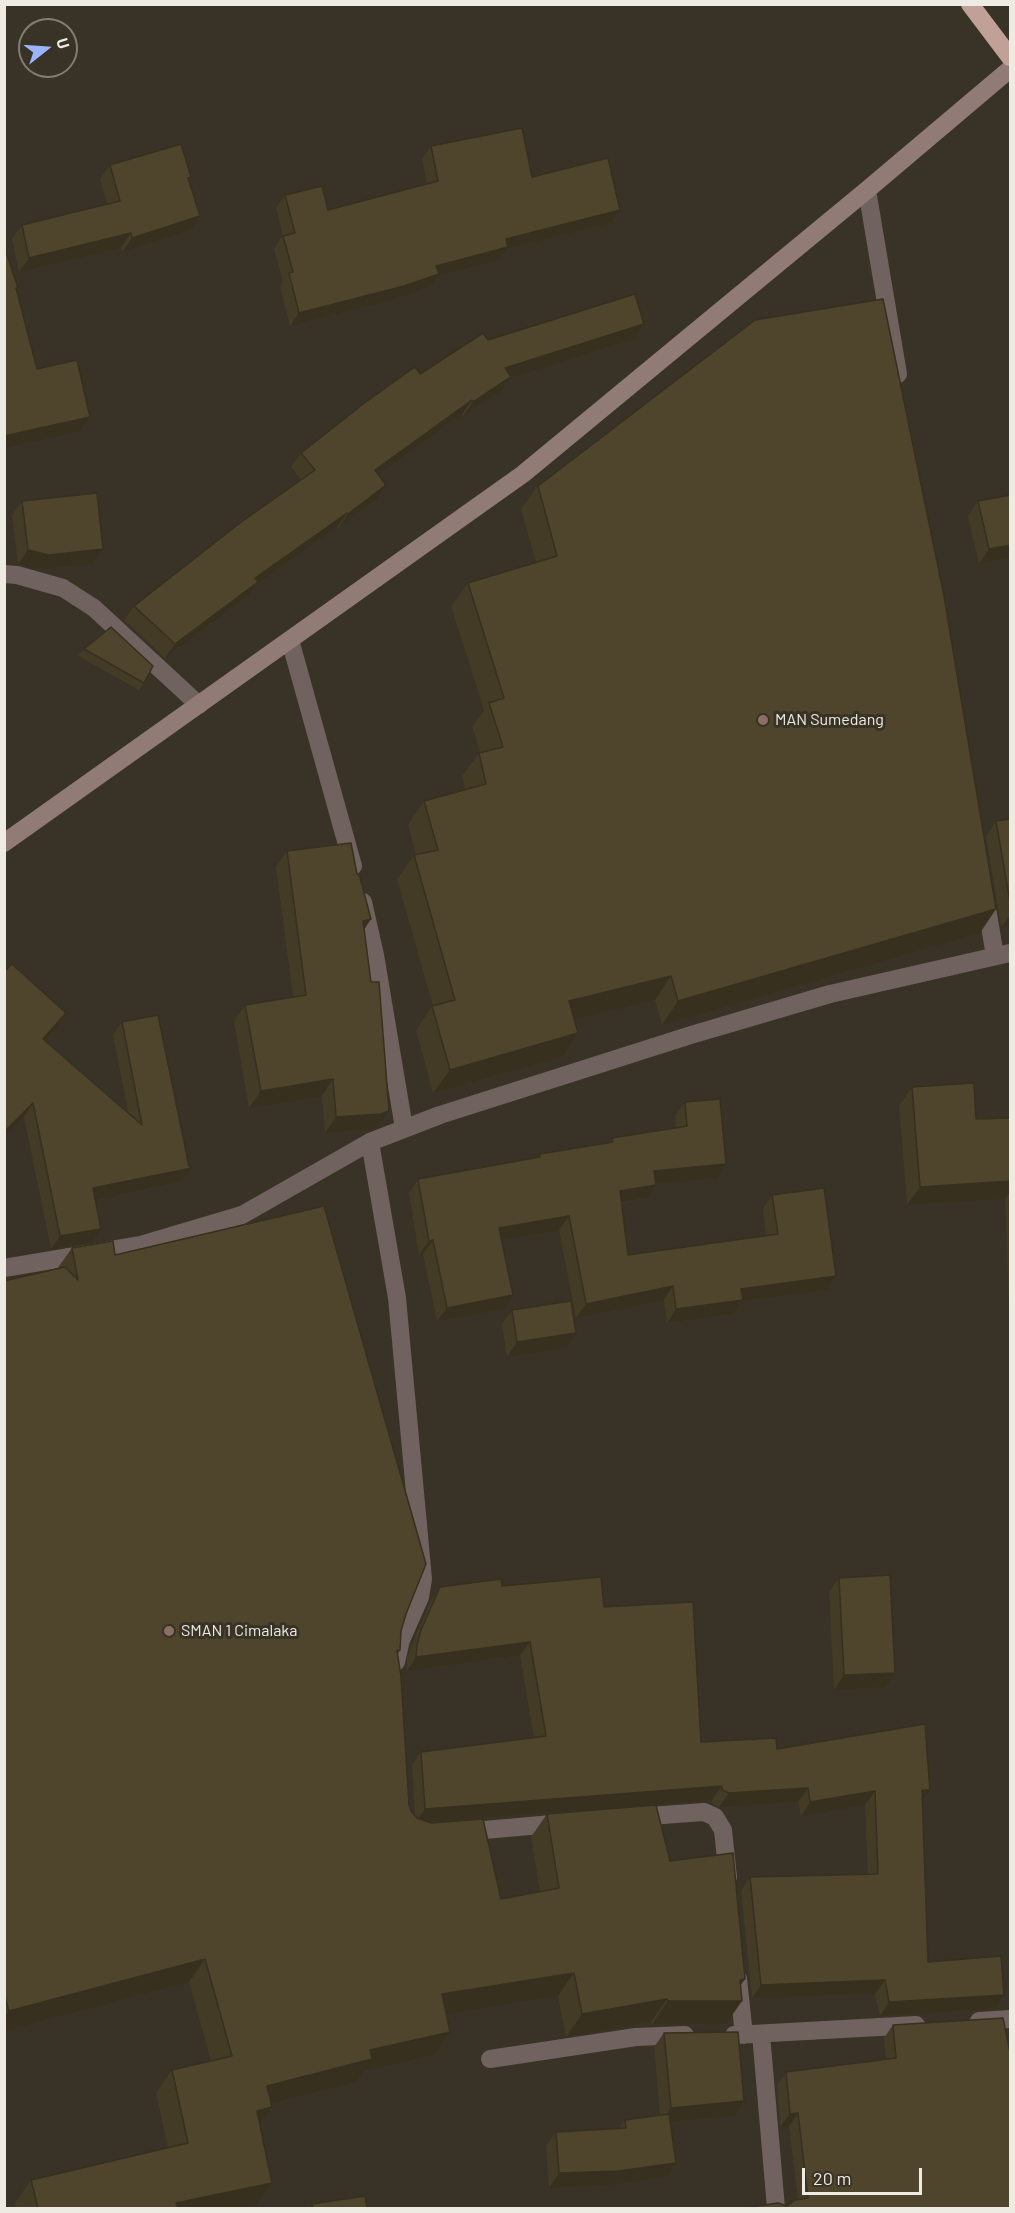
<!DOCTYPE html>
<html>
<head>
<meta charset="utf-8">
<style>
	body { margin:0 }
	#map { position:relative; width:1015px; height:2213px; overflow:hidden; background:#383326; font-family:Barlow,sans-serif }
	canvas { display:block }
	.frame { position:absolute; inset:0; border:6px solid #eeebe3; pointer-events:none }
	.north { position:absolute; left:18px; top:18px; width:60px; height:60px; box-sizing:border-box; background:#383326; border:2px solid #817d72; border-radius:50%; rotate:73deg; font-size:16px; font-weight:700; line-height:24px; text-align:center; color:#eeebe3 }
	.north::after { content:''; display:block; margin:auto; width:21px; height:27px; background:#9bb5fd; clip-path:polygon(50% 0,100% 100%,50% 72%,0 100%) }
	.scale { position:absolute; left:802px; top:2168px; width:120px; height:27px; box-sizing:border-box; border:3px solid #eeebe3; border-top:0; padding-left:8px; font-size:18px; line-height:21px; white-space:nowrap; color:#eeebe3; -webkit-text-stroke:4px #383326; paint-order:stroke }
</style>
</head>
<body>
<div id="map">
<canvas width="1015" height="2213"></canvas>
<div class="frame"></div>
<div class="north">U</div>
<div class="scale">20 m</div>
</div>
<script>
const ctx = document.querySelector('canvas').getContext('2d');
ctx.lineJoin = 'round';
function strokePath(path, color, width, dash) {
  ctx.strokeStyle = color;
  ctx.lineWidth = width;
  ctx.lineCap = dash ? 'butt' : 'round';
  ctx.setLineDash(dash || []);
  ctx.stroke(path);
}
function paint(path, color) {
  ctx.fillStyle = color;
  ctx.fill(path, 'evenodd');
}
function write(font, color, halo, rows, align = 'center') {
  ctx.font = font + ' Barlow,sans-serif';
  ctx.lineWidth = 6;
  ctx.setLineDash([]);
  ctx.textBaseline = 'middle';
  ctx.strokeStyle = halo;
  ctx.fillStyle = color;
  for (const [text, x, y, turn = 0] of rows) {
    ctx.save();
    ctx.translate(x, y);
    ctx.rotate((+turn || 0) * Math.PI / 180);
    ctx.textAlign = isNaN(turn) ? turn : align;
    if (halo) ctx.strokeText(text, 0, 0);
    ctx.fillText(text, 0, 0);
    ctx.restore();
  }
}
const street = new Path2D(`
	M 867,190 L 898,374
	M 4,574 L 17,575 L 63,588 L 94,608 L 199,705
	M 290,640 L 353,866
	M 985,896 L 995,956
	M 363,902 L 375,955 L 404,1128
	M 370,1142 L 397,1298 L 423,1579 L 420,1597 L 401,1640 L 396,1662
	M 4,1268 L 141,1245 L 242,1215 L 370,1142 L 440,1115 L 691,1035 L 830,994 L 1010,953
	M 635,1817 L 704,1812 L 715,1817 L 723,1830 L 728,1877
	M 462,1832 L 563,1823
	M 738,1979 L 744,2035
	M 979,2021 L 1010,2019
	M 761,2034 L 776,2208
	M 734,2035 L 916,2025
	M 490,2059 L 636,2037 L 685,2035`);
const secondary = new Path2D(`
	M 4,843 L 523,474 L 867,190 L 1010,69`);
const highway = new Path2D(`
	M 970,4 L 1010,57`);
const wall = new Path2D(`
	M 431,146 L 532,177 L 620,210 L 611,223 L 507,249 L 499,260 L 437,276 L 430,287 L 395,299 L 290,326 L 280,286 L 283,281 L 274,249 L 283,236 L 276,208 L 285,195 L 328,210 L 427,184 L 422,159 Z
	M 110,165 L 191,177 L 188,181 L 190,230 L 122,252 L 121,248 L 19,272 L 12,239 L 22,225 L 107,204 L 100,179 Z
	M 634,339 L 510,378 L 501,391 L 463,416 L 462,414 L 378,474 L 376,499 L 338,529 L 337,527 L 257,584 L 248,596 L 165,658 L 124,620 L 134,606 L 301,480 L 291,467 L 301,453 L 420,374 L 488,340 Z
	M 538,486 L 980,933 L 662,1025 L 655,1000 L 574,1020 L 562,1057 L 433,1093 L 416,1030 L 432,1006 L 433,1006 L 397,879 L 414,855 L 416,855 L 408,825 L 424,801 L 465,790 L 462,776 L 479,753 L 480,752 L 472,727 L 484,710 L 451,606 L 468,583 L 536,562 L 521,509 Z
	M 22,501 L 93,564 L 39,569 L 18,564 L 12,515 Z
	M 978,501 L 1011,557 L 979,564 L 968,516 Z
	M 84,649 L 144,683 L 139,690 L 78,656 Z
	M 1011,819 L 1011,924 L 1001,927 L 986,836 L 996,821 Z
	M 287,851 L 364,930 L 377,1127 L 369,1130 L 325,1133 L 322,1096 L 249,1108 L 234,1022 L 245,1005 L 293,997 L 276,867 Z
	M 4,972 L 66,1013 L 57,1026 L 45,1040 L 128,1112 L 113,1035 L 122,1022 L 189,1166 L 192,1168 L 182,1181 L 95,1199 L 92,1242 L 51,1249 L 24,1117 L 4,1136 Z
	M 912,1087 L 976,1119 L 1011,1118 L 1011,1306 L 1009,1306 L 1005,1199 L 907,1205 L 899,1106 Z
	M 685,1102 L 726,1164 L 717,1178 L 656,1184 L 647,1198 L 622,1203 L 628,1255 L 766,1236 L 763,1209 L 772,1195 L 836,1276 L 827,1290 L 742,1301 L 733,1314 L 667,1323 L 664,1300 L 576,1318 L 559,1230 L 502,1240 L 503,1309 L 437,1321 L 423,1254 L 419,1255 L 409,1193 L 418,1179 L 537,1158 L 540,1154 L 610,1143 L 612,1138 L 676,1128 L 675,1116 Z
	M 72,1248 L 115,1255 L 406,1614 L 401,1631 L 400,1650 L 398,1654 L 409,1805 L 411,1811 L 415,1815 L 412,1765 L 421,1752 L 534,1738 L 520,1655 L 407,1671 L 407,1659 L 412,1644 L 431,1601 L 440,1587 L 502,1586 L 604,1607 L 701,1742 L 777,1749 L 923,1800 L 928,1962 L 1004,1995 L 995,2009 L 880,2016 L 875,1994 L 752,1998 L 741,1891 L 750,1877 L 868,1875 L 865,1805 L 801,1816 L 798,1802 L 719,1807 L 713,1804 L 712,1800 L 428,1822 L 501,1899 L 540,1892 L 531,1837 L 547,1814 L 670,1861 L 740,1987 L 726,2024 L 652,2024 L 651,2022 L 566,2037 L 558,1996 L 446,2013 L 450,2032 L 434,2055 L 364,2071 L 356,2082 L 271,2104 L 260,2125 L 256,2206 L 243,2208 L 16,2208 L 15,2203 L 31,2180 L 168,2148 L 156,2093 L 172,2070 L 211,2061 L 189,1982 L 4,2031 L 4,1281 L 57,1269 Z
	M 512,1310 L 566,1348 L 507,1357 L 502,1324 Z
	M 839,1578 L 885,1687 L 834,1690 L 829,1592 Z
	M 893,2025 L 1011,2208 L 787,2206 L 798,2200 L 789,2126 L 780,2127 L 777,2085 L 786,2072 L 886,2059 L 884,2038 Z
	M 664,2033 L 734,2116 L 670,2121 L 666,2177 L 609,2185 L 549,2188 L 546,2146 L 556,2132 L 619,2128 L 625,2120 L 660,2115 L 654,2047 Z`);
const shadedWall = new Path2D(`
	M 620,210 L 611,223 L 507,249 L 499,260 L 437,276 L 430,287 L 395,299 L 290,326 L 299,313 L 436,266 L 506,239 Z
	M 200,216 L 190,230 L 122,252 L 132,238 Z
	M 131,233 L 121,248 L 19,272 L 29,258 Z
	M 644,324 L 634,339 L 510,378 L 501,391 L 463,416 L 473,402 L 505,368 Z
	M 472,400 L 462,414 L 365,484 L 375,470 Z
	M 90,417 L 80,431 L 4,448 L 4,436 Z
	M 386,485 L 376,499 L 338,529 L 348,514 Z
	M 347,513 L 337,527 L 257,584 L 248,596 L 165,658 L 175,644 L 255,578 Z
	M 1011,545 L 1011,557 L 979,564 L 989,549 Z
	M 103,549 L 93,564 L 39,569 L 18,564 L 28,550 Z
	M 996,909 L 980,933 L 662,1025 L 678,1001 Z
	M 1011,914 L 1011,924 L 1001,927 Z
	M 371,919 L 360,936 L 363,921 Z
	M 671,976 L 655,1000 L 553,1025 L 569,1001 Z
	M 66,1013 L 57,1026 L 34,1052 L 43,1039 Z
	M 578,1033 L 562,1057 L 433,1093 L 450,1070 Z
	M 333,1079 L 322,1096 L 249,1108 L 261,1091 Z
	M 33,1103 L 24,1117 L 4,1136 L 4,1132 Z
	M 389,1111 L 377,1127 L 369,1130 L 325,1133 L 336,1117 Z
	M 726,1164 L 717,1178 L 644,1185 L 654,1171 Z
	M 192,1168 L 182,1181 L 84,1202 L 93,1188 Z
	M 1011,1181 L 1011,1191 L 1005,1199 L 907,1205 L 920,1187 Z
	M 656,1185 L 647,1198 L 611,1204 L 620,1191 Z
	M 569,1216 L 559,1230 L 490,1242 L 499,1228 Z
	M 101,1229 L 92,1242 L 51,1249 L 60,1236 Z
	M 433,1240 L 423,1254 L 419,1255 L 429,1241 Z
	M 836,1276 L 827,1290 L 742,1301 L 733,1314 L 667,1323 L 676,1309 L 741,1289 Z
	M 673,1286 L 664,1300 L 576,1318 L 586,1304 Z
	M 513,1295 L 503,1309 L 437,1321 L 447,1308 Z
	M 576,1333 L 566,1348 L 507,1357 L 517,1342 Z
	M 530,1642 L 520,1655 L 407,1671 L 416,1657 Z
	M 895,1673 L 885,1687 L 834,1690 L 844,1675 Z
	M 722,1786 L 712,1800 L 415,1823 L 425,1809 Z
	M 808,1788 L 798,1802 L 719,1807 L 729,1793 Z
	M 922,1790 L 930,1790 L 920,1803 Z
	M 875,1791 L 865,1805 L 801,1816 L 810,1802 Z
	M 205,1959 L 189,1982 L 4,2031 L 4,2017 L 9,2011 Z
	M 574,1973 L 558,1996 L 426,2017 L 442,1994 Z
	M 745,1979 L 730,2001 L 742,2001 L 726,2024 L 652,2024 L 668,2001 Z
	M 885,1980 L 875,1994 L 752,1998 L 761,1985 Z
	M 1004,1995 L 995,2009 L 880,2016 L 889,2002 Z
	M 667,1999 L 651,2022 L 566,2037 L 582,2014 Z
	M 450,2032 L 434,2055 L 364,2071 L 356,2082 L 251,2109 L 267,2086 L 370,2050 Z
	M 744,2101 L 734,2116 L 661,2122 L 671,2108 Z
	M 272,2107 L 256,2130 L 257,2111 Z
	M 798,2113 L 789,2126 L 780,2127 L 790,2114 Z
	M 676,2163 L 666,2177 L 609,2185 L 549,2188 L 559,2173 Z
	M 272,2183 L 256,2206 L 243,2208 L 172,2208 L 176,2203 Z`);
const building = new Path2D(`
	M 522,128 L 532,177 L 608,158 L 620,210 L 506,239 L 508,247 L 436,266 L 439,274 L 404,286 L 299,313 L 289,273 L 293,272 L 283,236 L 295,233 L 285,195 L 322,186 L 328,210 L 438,181 L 431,146 Z
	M 181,144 L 191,177 L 188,178 L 200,216 L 132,238 L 131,233 L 29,258 L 22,225 L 120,201 L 110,165 Z
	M 4,246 L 18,288 L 16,288 L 37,369 L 77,360 L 90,417 L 4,436 Z
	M 635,294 L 644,324 L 505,368 L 511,377 L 473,402 L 472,400 L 375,470 L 386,485 L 348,514 L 347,513 L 255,578 L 258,582 L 175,644 L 134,606 L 240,523 L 315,470 L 301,453 L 367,401 L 415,367 L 420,374 L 483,333 L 488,340 Z
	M 883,299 L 944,596 L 996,909 L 678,1001 L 671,976 L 569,1001 L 578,1033 L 450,1070 L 432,1006 L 455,1000 L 414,855 L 438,850 L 424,801 L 486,784 L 479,753 L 503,747 L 489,703 L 504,698 L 468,583 L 557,556 L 538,486 L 755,320 Z
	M 97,493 L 103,549 L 49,555 L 28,550 L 22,501 Z
	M 1011,495 L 1011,545 L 989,549 L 978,501 Z
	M 111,627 L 153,666 L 144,683 L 84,649 Z
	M 1011,819 L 1011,907 L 996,821 Z
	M 351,843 L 357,874 L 359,874 L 371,919 L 363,921 L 371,982 L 379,982 L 389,1111 L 381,1114 L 336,1117 L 333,1079 L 261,1091 L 245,1005 L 306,995 L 287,851 Z
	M 12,964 L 66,1013 L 43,1039 L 142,1125 L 122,1022 L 158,1015 L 189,1166 L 192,1168 L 93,1188 L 101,1229 L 60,1236 L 33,1103 L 4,1132 L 4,972 Z
	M 974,1083 L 976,1119 L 1011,1118 L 1011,1181 L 920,1187 L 912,1087 Z
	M 720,1099 L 726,1164 L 654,1171 L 656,1185 L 620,1191 L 628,1255 L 778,1234 L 772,1195 L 824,1188 L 836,1276 L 741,1289 L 743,1300 L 676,1309 L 673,1286 L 586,1304 L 569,1216 L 499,1228 L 513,1295 L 447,1308 L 433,1240 L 429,1241 L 418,1179 L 540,1157 L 540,1154 L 613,1142 L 612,1138 L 687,1126 L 685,1102 Z
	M 324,1206 L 426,1564 L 406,1614 L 401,1631 L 400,1650 L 397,1651 L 401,1676 L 409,1805 L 411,1811 L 417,1818 L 431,1823 L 483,1819 L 501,1899 L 559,1888 L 547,1814 L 656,1805 L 670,1861 L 733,1853 L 745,1979 L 740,1980 L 742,2001 L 668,2001 L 667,1999 L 582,2014 L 574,1973 L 442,1994 L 450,2032 L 370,2050 L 372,2059 L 267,2086 L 272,2107 L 257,2111 L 272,2183 L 176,2203 L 178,2208 L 38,2208 L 31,2180 L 188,2143 L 172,2070 L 232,2056 L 205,1959 L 9,2011 L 4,1994 L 4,1281 L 65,1267 L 78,1280 L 72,1248 L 113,1241 L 115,1255 Z
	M 571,1301 L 576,1333 L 517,1342 L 512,1310 Z
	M 890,1575 L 895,1673 L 844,1675 L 839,1578 Z
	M 601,1577 L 604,1607 L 693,1602 L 701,1742 L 776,1738 L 777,1749 L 925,1724 L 930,1790 L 922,1790 L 928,1962 L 1001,1956 L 1004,1995 L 889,2002 L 885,1980 L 761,1985 L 750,1877 L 878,1874 L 875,1791 L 810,1802 L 808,1788 L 729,1793 L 722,1790 L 722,1786 L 425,1809 L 421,1752 L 546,1736 L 530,1642 L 416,1657 L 417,1645 L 421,1630 L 440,1587 L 501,1579 L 502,1586 Z
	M 1003,2018 L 1011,2057 L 1011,2208 L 743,2208 L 778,2203 L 787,2206 L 795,2200 L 808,2198 L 798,2113 L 790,2114 L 786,2072 L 896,2058 L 893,2025 Z
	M 738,2032 L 744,2101 L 671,2108 L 664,2033 Z
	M 669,2114 L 676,2163 L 619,2171 L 559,2173 L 556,2132 L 626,2128 L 625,2120 Z
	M 365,2196 L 367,2208 L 313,2208 L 312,2204 Z`);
const markers = [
	[763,720,6,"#8d6e63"],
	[169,1631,6,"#8d6e63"]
];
const poiNames = [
	["MAN Sumedang",775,720],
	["SMAN 1 Cimalaka",181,1631]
];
strokePath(street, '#70625e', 18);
strokePath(secondary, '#917b76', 18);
strokePath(highway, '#c1a098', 18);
paint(wall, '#433b26');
paint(shadedWall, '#37301f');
paint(building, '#4e452c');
strokePath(building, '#37301f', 1.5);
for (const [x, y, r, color] of markers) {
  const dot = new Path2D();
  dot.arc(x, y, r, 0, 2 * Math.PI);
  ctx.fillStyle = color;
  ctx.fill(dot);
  strokePath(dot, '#383326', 2);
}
write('16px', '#eeebe3', '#383326', poiNames, 'left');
</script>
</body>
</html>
